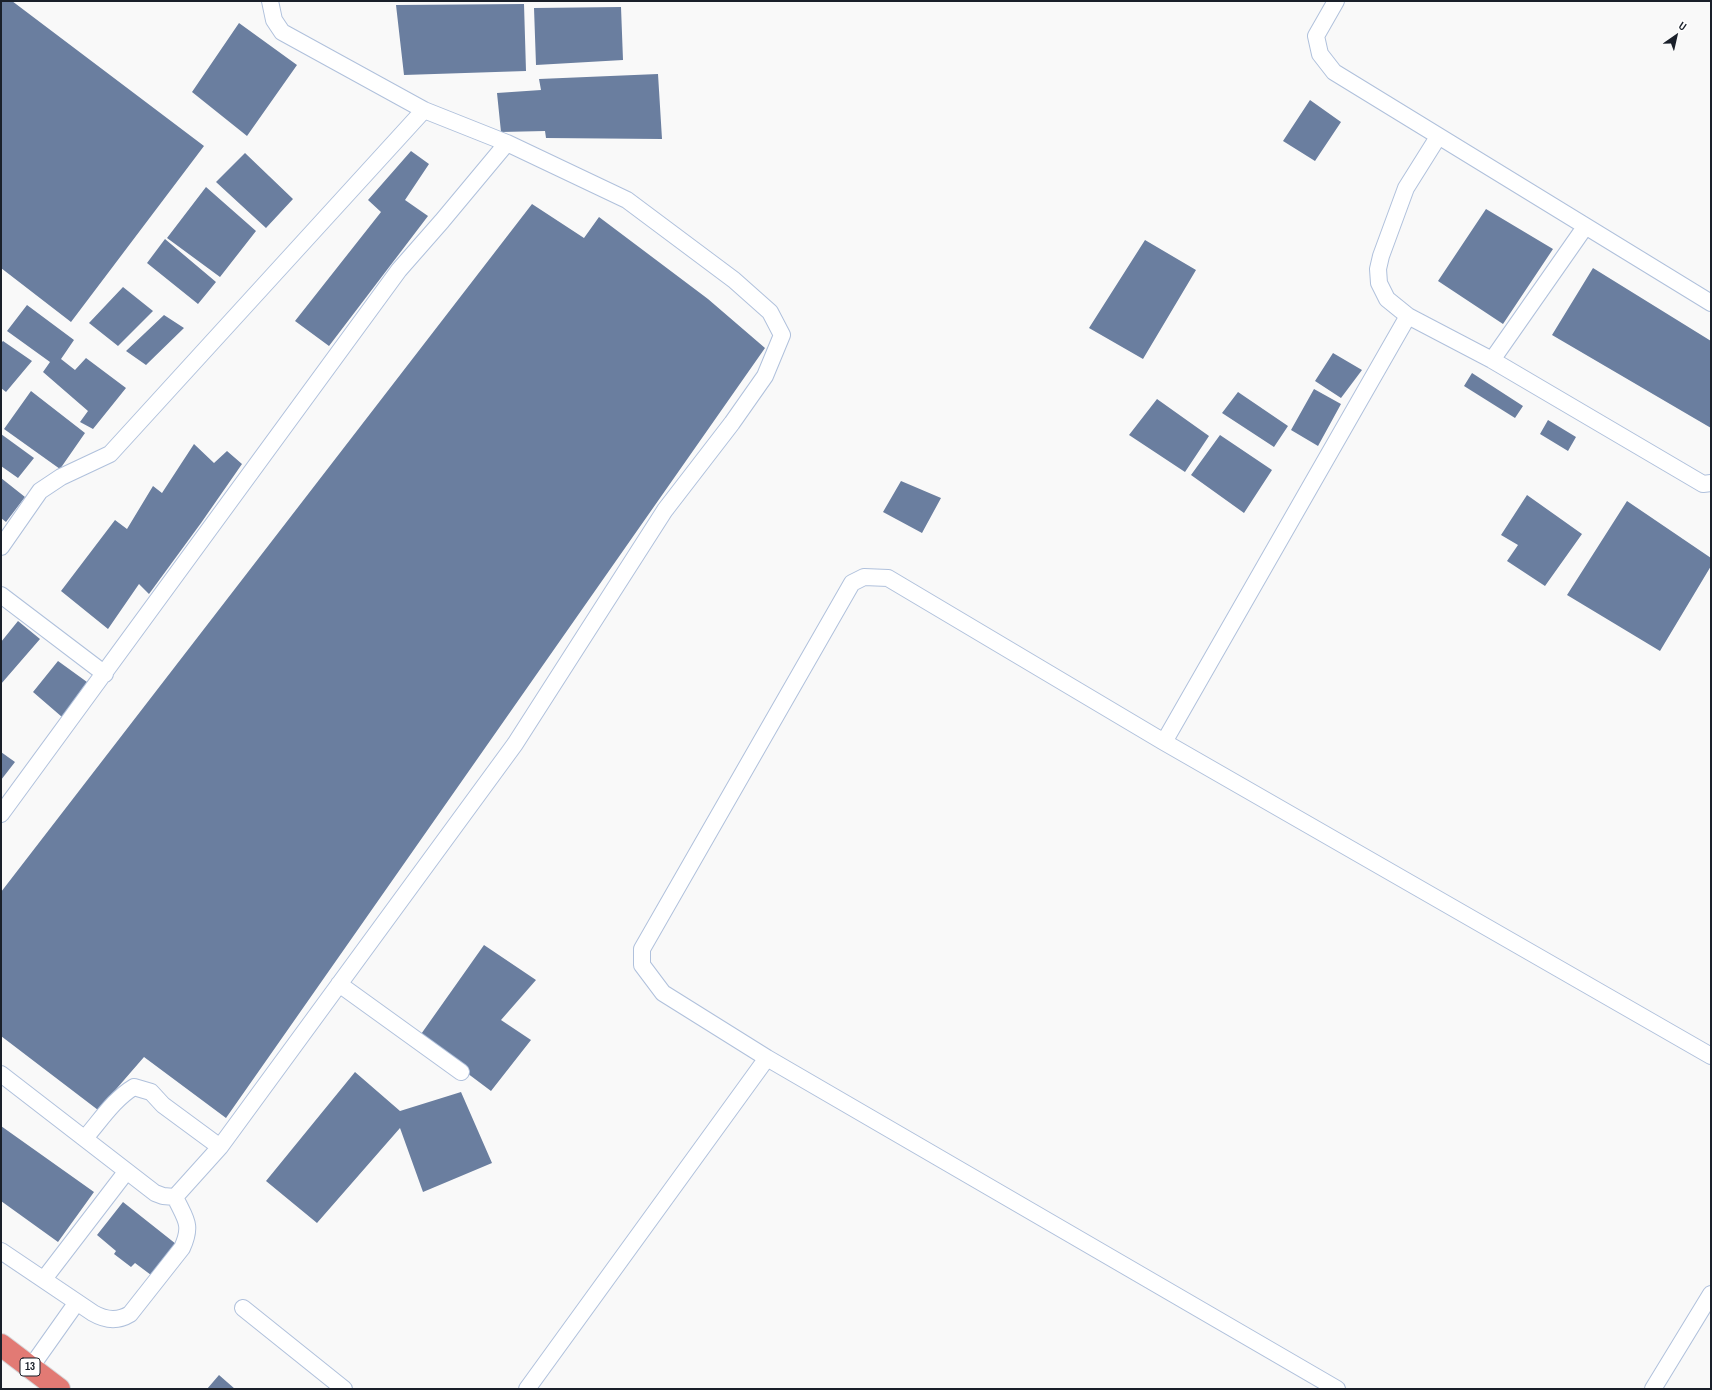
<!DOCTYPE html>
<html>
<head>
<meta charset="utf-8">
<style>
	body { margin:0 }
	#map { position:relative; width:1712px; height:1390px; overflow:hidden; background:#f9f9f9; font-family:"Archivo Narrow",sans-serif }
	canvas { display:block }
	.frame { position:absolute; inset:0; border:2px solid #1a202a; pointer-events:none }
	.north { position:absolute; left:1656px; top:16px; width:40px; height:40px; -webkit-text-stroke:3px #fff; paint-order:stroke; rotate:34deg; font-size:11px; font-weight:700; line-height:16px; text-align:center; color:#1a202a }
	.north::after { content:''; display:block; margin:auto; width:14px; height:18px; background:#1a202a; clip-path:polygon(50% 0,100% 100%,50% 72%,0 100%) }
</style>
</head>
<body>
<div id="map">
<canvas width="1712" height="1390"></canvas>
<div class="frame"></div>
<div class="north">U</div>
</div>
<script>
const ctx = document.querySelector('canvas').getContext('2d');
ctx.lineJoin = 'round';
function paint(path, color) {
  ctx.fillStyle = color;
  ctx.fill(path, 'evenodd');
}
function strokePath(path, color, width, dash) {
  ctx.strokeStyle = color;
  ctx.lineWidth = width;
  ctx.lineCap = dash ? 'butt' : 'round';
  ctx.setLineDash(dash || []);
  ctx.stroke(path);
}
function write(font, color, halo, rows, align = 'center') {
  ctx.font = font + ' "Archivo Narrow",sans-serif';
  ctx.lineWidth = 3.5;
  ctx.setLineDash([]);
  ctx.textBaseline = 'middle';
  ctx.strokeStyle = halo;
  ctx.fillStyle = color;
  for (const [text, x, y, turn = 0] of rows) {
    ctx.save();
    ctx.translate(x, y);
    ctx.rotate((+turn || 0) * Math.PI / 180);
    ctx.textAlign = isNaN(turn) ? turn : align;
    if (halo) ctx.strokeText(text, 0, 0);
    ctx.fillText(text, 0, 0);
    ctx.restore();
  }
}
const building = new Path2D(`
	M 1,1 L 12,1 L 204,146 L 71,322 L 1,268 Z
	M 524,4 L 526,71 L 404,75 L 396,5 Z
	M 621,7 L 623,60 L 536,65 L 534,8 Z
	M 239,23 L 297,65 L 247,136 L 192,92 Z
	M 658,74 L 662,139 L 546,138 L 545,131 L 501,132 L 497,93 L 541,90 L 539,79 Z
	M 1310,100 L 1341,122 L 1315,161 L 1283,141 Z
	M 411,151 L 429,164 L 405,200 L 428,216 L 329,346 L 295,321 L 381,212 L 368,200 Z
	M 245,153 L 293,199 L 266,228 L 216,182 Z
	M 206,187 L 256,231 L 220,277 L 167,238 Z
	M 532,204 L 584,238 L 599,217 L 708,299 L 765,348 L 226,1118 L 144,1057 L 98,1110 L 1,1036 L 1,892 Z
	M 1486,209 L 1553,249 L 1503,324 L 1438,281 Z
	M 165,239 L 216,282 L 198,304 L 147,263 Z
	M 1145,240 L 1196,270 L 1143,359 L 1089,328 Z
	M 1593,268 L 1711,341 L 1711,428 L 1552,335 Z
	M 123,287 L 153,311 L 118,346 L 89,323 Z
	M 27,305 L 74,340 L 61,359 L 75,370 L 86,358 L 126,388 L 93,429 L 80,422 L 88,411 L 43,372 L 50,362 L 7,331 Z
	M 164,315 L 184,328 L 146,365 L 126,351 Z
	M 3,341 L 32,361 L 6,392 L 1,388 L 1,343 Z
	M 1333,353 L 1362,370 L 1341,398 L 1315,381 Z
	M 1472,373 L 1523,406 L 1515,418 L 1464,386 Z
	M 1314,389 L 1341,404 L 1318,446 L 1291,430 Z
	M 31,391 L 85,433 L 60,469 L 4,429 Z
	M 1238,392 L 1288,426 L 1274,447 L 1222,413 Z
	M 1157,399 L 1209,436 L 1185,472 L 1129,435 Z
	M 1548,420 L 1576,437 L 1568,451 L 1540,434 Z
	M 1,434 L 34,458 L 18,478 L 1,466 Z
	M 1220,435 L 1272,470 L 1244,513 L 1191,475 Z
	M 194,444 L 214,463 L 227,451 L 242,464 L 201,523 L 149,594 L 139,584 L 108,629 L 61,591 L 115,520 L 127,529 L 153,486 L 162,493 Z
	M 1,478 L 25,497 L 6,522 L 1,518 Z
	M 901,481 L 941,498 L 922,533 L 883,512 Z
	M 1527,495 L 1582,534 L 1545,586 L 1507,561 L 1518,545 L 1501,535 Z
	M 1627,501 L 1711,558 L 1711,566 L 1660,651 L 1567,595 Z
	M 18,621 L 40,639 L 1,684 L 1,642 Z
	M 58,661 L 87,682 L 62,717 L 33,692 Z
	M 1,752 L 15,762 L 1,780 Z
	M 484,945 L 536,980 L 501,1020 L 531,1040 L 491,1091 L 419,1037 Z
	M 355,1072 L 400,1111 L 461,1092 L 492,1163 L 423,1192 L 400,1128 L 317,1223 L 266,1181 Z
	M 1,1126 L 94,1192 L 58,1242 L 1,1201 Z
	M 123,1202 L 176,1244 L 151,1275 L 135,1263 L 131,1267 L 114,1254 L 116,1251 L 97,1235 Z
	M 219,1375 L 235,1389 L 207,1389 Z`);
const service = new Path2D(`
	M 1336,1 L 1316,36 L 1320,54 L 1334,72 L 1711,303
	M 1408,316 L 1492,360 L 1703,484 L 1711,483
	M 1492,360 L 1585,227
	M 1,547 L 40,491 L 61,477 L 110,454 L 424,110
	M 1,595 L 105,674
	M 1164,742 L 1408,316 L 1387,299 L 1379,283 L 1378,269 L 1381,256 L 1406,188 L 1438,137
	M 1,814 L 399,270 L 442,221 L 507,143
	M 339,984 L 461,1072
	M 1,1074 L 155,1193 L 163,1196 L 175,1197 L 220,1147 L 515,744 L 665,510 L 732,423 L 765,376 L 782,335 L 770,312 L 734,280 L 627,200 L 507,143 L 424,110 L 282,32 L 274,20 L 270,1
	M 85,1138 C 100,1121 114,1099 134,1087 L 151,1092 L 163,1105 L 220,1147
	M 1,1251 L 93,1313 C 105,1320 117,1322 130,1314 L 182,1248 C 193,1224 185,1219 175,1197
	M 44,1279 L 126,1172
	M 243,1308 L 344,1389
	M 31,1367 L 77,1302
	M 527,1389 L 767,1058
	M 1337,1389 L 767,1058 L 663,993 L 642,965 L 642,949 L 852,583 L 864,577 L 888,578 L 1164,742 L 1711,1056
	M 1653,1389 L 1711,1294`);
const trunk = new Path2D(`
	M 1,1345 L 59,1389`);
const shields = [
	[30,1367,20]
];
const shieldNames = [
	["13",30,1367]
];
paint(building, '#6a7e9f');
strokePath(service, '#b0c1dc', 18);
strokePath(trunk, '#d6d7d9', 24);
strokePath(service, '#fff', 16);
strokePath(trunk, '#e27a74', 22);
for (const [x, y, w] of shields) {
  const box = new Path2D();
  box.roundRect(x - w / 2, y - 9, w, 18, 3);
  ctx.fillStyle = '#fff';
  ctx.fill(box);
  strokePath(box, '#1a202a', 1);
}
write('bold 11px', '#1a202a', null, shieldNames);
</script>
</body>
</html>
